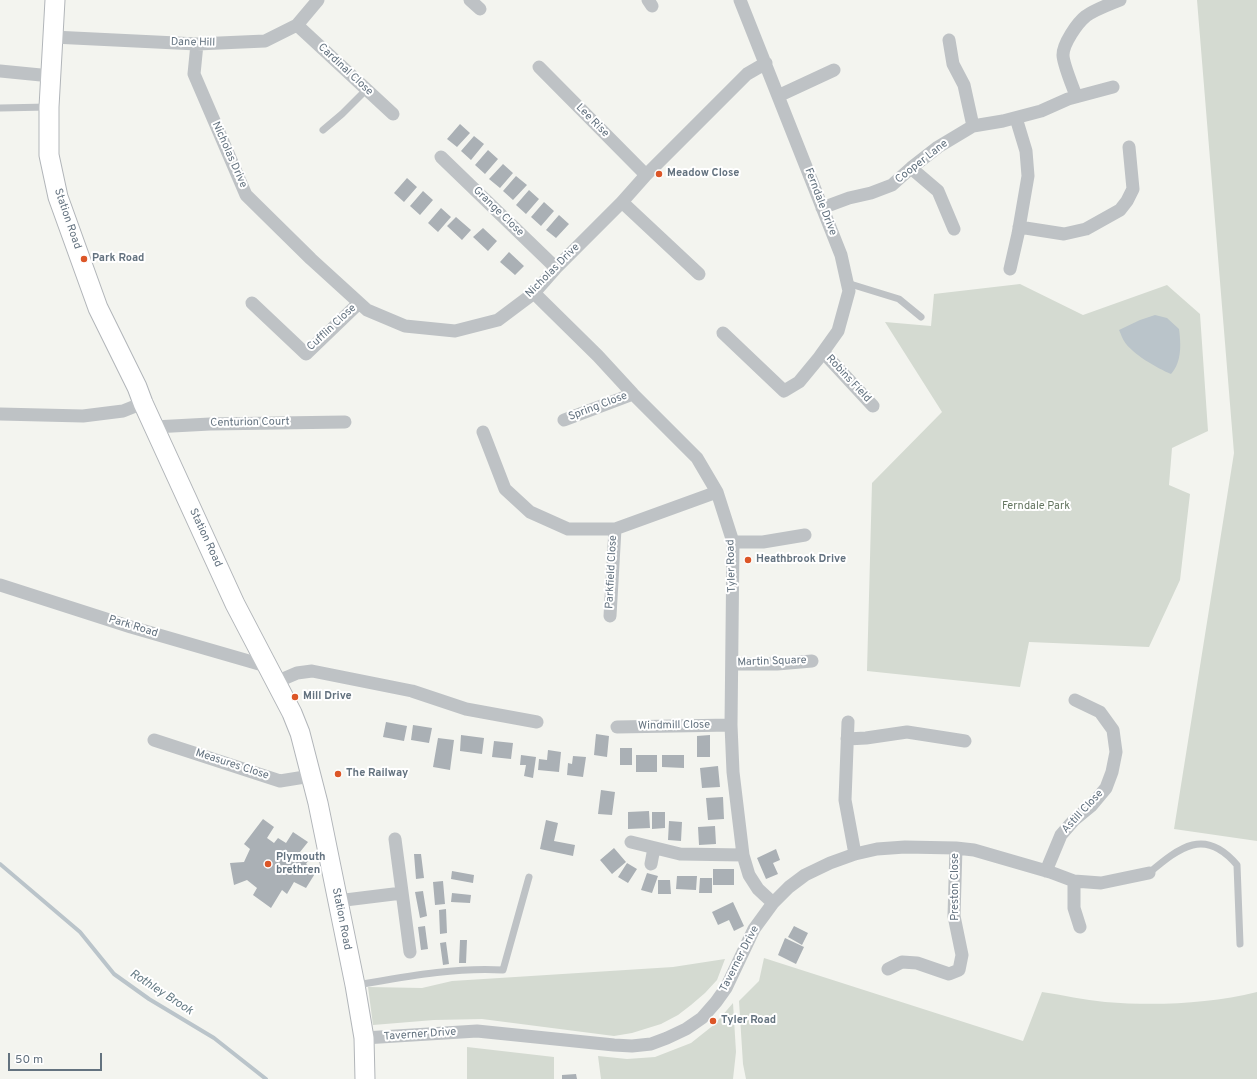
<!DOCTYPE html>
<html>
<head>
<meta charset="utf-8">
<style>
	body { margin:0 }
	#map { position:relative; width:1257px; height:1079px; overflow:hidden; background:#f3f4ef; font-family:Overpass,sans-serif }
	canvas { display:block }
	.scale { position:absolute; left:8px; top:1053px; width:94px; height:18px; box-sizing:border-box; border:2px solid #63727f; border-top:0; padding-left:5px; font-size:12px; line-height:14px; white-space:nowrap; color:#63727f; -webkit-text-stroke:3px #fff; paint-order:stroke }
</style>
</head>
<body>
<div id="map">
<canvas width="1257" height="1079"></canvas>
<div class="scale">50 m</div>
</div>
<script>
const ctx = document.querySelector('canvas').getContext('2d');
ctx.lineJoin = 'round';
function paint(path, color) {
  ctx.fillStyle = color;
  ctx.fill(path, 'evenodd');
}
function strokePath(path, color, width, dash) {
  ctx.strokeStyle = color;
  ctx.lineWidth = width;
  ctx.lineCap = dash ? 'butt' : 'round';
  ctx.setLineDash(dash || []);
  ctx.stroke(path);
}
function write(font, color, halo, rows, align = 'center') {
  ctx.font = font + ' Overpass,sans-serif';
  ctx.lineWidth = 4;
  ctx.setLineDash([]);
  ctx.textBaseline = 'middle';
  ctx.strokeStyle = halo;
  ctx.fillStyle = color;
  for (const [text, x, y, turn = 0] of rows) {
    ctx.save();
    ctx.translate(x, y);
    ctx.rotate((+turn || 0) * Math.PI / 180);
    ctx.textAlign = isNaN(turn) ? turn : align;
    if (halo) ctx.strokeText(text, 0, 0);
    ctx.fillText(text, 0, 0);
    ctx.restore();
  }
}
const green = new Path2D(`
	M 1197,0 L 1257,0 L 1257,841 L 1174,829 L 1234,453 Z
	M 1020,284 L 1083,315 L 1167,285 L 1200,314 L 1208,431 L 1172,448 L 1169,485 L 1190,494 L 1180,580 L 1149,647 L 1029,642 L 1020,687 L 867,671 L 872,483 L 942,412 L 885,322 L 931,326 L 934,294 Z
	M 764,958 L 1023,1041 L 1042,992 C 1063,995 1084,1000 1105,1002 C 1155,1006 1208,1004 1257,992 L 1257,1079 L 746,1079 L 743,1064 L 739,1001 L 759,981 Z
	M 725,959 L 717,980 L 705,993 L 691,1005 L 678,1015 L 661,1024 L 632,1033 L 614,1036 L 482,1019 L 434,1020 L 373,1025 L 368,987 L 422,988 L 452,981 L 673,967 Z
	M 733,1003 L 736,1052 L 733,1079 L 601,1079 L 598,1056 L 627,1059 L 655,1057 L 691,1043 L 715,1024 Z
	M 467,1047 L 554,1057 L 554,1079 L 467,1079 Z`);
const water = new Path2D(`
	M 1155,315 L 1167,318 L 1179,329 C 1181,344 1182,362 1171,374 C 1157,368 1132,354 1124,341 C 1122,338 1121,334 1119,330 L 1140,320 Z`);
const stream = new Path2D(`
	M 0,864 L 80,932 L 114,974 L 149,999 L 214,1038 L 266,1079`);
const building = new Path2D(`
	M 460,124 L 470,133 L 457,147 L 447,139 Z
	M 474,136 L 484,144 L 471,160 L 461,151 Z
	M 488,150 L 498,159 L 485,174 L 475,165 Z
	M 503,164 L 513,173 L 500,188 L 489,179 Z
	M 516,176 L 527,185 L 513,200 L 503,191 Z
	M 407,178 L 417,187 L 404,202 L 394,193 Z
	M 529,190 L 539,199 L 526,214 L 516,205 Z
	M 423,191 L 433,200 L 420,215 L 410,206 Z
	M 544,202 L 554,211 L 541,226 L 531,217 Z
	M 441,208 L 451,217 L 438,232 L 428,223 Z
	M 559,215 L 569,224 L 556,238 L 546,230 Z
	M 456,217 L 471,230 L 462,240 L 447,226 Z
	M 483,228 L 497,241 L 488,251 L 473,237 Z
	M 509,252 L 524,266 L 515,275 L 500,262 Z
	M 386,722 L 407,726 L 404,741 L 383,737 Z
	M 413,725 L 432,728 L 429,743 L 411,740 Z
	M 596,734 L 609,736 L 607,757 L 594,755 Z
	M 461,735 L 484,738 L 482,754 L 460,751 Z
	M 710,735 L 710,757 L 697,757 L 697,736 Z
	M 438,738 L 454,740 L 450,770 L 433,767 Z
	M 494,741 L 513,743 L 511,759 L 492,757 Z
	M 620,748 L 632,748 L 632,765 L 620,765 Z
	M 548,750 L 561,752 L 559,772 L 538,770 L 539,759 L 547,760 Z
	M 521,755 L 536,757 L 533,778 L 524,776 L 526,765 L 520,765 Z
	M 636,755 L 657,755 L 657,772 L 636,772 Z
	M 662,755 L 684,755 L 684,768 L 662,767 Z
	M 573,756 L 586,757 L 583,777 L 567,775 L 568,763 L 572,764 Z
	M 718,766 L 720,787 L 702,788 L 700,768 Z
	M 601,790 L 615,792 L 612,815 L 598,814 Z
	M 723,797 L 724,819 L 708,820 L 706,798 Z
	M 649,811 L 650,828 L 628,829 L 628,812 Z
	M 652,812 L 665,812 L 665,828 L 652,829 Z
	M 263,819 L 274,827 L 267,838 L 274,843 L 278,838 L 286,843 L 293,832 L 308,842 L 300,852 L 310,858 L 306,864 L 316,872 L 306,888 L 294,882 L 287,894 L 282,890 L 271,908 L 253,895 L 257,888 L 247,880 L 234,885 L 230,863 L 244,862 L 250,849 L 244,844 Z
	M 546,820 L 558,823 L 554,841 L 575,845 L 573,856 L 540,849 Z
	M 669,821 L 682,822 L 681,841 L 668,840 Z
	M 715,826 L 716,844 L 699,845 L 698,827 Z
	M 614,848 L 626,862 L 612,874 L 600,860 Z
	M 776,849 L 780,860 L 773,863 L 778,874 L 766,879 L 757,858 Z
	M 414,854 L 421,854 L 424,878 L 416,879 Z
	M 627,863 L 637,869 L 628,883 L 618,877 Z
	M 713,869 L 734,869 L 734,885 L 713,885 Z
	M 452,871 L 474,875 L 473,883 L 451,879 Z
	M 647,873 L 658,876 L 652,893 L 641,890 Z
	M 677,876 L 697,876 L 696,890 L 676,889 Z
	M 700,878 L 712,878 L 712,893 L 699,893 Z
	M 658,880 L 670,880 L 671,894 L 658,894 Z
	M 443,881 L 445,904 L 435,905 L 433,882 Z
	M 423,891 L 427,916 L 420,918 L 415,892 Z
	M 452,893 L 471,895 L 470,903 L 451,902 Z
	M 733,902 L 744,926 L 734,931 L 729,920 L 718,925 L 712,912 Z
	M 446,909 L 447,933 L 440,934 L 439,910 Z
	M 425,926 L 428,949 L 421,950 L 418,927 Z
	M 794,926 L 808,933 L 802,945 L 788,937 Z
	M 785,938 L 804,947 L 796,964 L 778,955 Z
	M 460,940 L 467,940 L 466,963 L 459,963 Z
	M 446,942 L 449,964 L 443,965 L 440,943 Z
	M 576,1074 L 577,1079 L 562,1079 L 562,1075 Z`);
const lane = new Path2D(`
	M 0,108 L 48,107
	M 323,130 L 342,114 L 366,90
	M 847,283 L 899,299 L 921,317
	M 1149,873 C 1180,847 1205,827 1237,865 L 1240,944
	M 357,985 C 404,977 454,967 503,970 L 529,877`);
const street = new Path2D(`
	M 470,0 L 480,9
	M 648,0 L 652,6
	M 297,25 L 393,114
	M 53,37 L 197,44 L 265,41 L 297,25 L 318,0
	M 949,40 L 953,64 L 964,85 L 973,126
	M 197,44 L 194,74 L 246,195 L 311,259 L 367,310 L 405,326 L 455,331 L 498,320 L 534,293 L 556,268 L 622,202 L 646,175 L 747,74 L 766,63
	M 539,67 L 646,175
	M 0,71 L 51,76
	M 778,96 L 834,70
	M 1076,96 C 1073,87 1063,64 1063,55 C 1063,44 1077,23 1086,16 C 1096,9 1108,5 1120,0
	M 441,157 L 556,268
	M 911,168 L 938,191 L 954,229
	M 622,202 L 699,274
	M 822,208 L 849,198 L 871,193 L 892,185 L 911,168 L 938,147 L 973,126 L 1003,121 L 1041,111 L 1068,99 L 1113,87
	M 1019,227 L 1064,234 L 1086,229 L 1120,210 L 1127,201 L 1133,189 L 1129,147
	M 1010,269 L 1018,234 L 1028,176 L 1026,151 L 1016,118
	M 534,293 L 598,356 L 633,394 L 697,458 L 717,492 L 733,542 L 731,725 L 733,772 L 743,855 L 749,875 L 758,889 L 773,903
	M 252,303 L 306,354 L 359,303
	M 723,333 L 784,391 L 799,382 L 818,359 L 838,331 L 849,291 L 841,255 L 740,0
	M 823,352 L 873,406
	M 0,414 L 83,416 L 123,411 L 143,403
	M 564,420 L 633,394
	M 154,427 L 210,424 L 345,422
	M 483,432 L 505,489 L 530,512 L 568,529 L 615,529 L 717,492
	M 733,542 L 763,542 L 805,535
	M 0,585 L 131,627 L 266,666
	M 610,616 L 615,529
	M 732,664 L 777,664 L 812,661
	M 276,682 L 297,673 L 312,671 L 412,691 L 466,709 L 537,722
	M 848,722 L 845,800 L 855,854
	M 617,727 L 731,725
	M 847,739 L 866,738 L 907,732 L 965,741
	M 154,740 L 280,781 L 311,776
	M 395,839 L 410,952
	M 631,842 L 680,854 L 743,855
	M 651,864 L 654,848
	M 1046,871 L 1061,835 L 1074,820 L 1091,806 L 1106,788 L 1112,772 L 1116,752 L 1113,730 L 1100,712 L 1075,700
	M 1074,881 L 1074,908 L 1080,927
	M 337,901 L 402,893
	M 888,969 L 902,962 L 917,963 L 949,974 L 959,970 L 962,955 L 954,916 L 956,848
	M 364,1038 L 477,1031 L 614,1045 L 632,1046 L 651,1044 L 667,1038 L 686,1029 L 702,1018 L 716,1002 L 726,988 L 754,929 L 773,903 L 789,887 L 805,875 L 830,863 L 855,854 L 877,849 L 905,847 L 956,848 L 974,850 L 1050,872 L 1074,881 L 1101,883 L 1149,873`);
const secondary = new Path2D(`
	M 55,0 L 49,107 L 49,155 L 58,197 L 98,308 L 137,387 L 143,403 L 235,604 L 292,713 L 300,733 L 318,803 L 355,985 L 364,1038 L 365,1079`);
const markers = [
	[659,174,4,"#dc5627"],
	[84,259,4,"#dc5627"],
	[748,560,4,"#dc5627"],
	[295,697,4,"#dc5627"],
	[338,774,4,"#dc5627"],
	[268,864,4,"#dc5627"],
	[713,1021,4,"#dc5627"]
];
const streetNames = [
	["Dane Hill",193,43,1],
	["Cardinal Close",345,70,43],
	["Lee Rise",592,121,45],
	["Nicholas Drive",229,155,66],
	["Cooper Lane",922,162,-38],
	["Ferndale Drive",820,202,69],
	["Grange Close",498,212,44],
	["Station Road",67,219,71],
	["Nicholas Drive",553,271,-45],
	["Cufflin Close",332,328,-43],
	["Robins Field",848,379,47],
	["Spring Close",598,407,-21],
	["Centurion Court",250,423,-1],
	["Station Road",205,538,65],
	["Tyler Road",732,566,-92],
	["Parkfield Close",612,572,-87],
	["Park Road",133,627,17],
	["Martin Square",772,662,-2],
	["Windmill Close",674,726,-1],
	["Measures Close",232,765,18],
	["Astill Close",1083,812,-47],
	["Preston Close",956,887,-90],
	["Station Road",341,919,79],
	["Taverner Drive",740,959,-63],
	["Taverner Drive",420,1035,-4]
];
const poiNames = [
	["Meadow Close",667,174],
	["Park Road",92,259],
	["Heathbrook Drive",756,560],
	["Mill Drive",303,697],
	["The Railway",346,774],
	["Plymouth",276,858],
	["brethren",276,871],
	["Tyler Road",721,1021]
];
const parkNames = [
	["Ferndale Park",1036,507]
];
const waterNames = [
	["Rothley Brook",161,993,33]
];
paint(green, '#d4dad1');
paint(water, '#bac4ca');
strokePath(stream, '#bac4ca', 4);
paint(building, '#aab0b5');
strokePath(secondary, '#b1b5b9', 21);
strokePath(lane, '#bec2c5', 7);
strokePath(street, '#bec2c5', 13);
strokePath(secondary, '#fff', 19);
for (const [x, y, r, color] of markers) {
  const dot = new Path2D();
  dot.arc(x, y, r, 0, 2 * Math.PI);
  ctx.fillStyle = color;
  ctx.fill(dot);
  strokePath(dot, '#fff', 1.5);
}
write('11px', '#63727f', '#fff', streetNames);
write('bold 11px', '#63727f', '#fff', poiNames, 'left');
write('11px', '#667762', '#fff', parkNames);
write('italic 12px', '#647a84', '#fff', waterNames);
</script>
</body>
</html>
